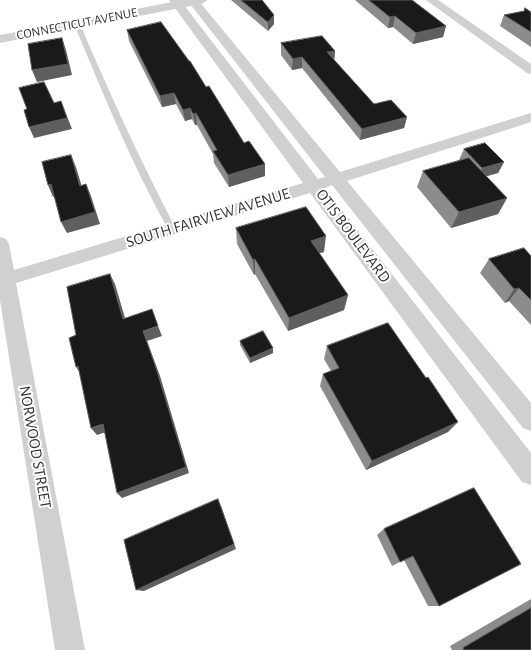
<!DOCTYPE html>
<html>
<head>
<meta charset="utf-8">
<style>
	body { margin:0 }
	canvas { display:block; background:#fff }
</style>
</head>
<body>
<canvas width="531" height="650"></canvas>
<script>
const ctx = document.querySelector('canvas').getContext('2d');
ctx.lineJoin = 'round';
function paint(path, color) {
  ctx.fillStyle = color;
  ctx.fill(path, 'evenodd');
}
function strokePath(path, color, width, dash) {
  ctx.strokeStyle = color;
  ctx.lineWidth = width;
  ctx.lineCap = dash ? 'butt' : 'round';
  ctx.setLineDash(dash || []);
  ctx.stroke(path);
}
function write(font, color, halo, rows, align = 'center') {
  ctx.font = font + ' "Alegreya Sans",sans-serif';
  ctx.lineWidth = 4;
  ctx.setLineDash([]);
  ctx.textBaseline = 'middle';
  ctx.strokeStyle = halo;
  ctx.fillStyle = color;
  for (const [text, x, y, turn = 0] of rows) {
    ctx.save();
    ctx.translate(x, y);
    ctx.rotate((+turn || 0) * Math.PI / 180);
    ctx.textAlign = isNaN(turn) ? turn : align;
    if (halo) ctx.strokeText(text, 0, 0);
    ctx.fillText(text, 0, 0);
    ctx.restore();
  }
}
const service = new Path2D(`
	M 77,22 L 80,24 C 110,94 141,162 176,229 L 175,231 L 169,231 C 132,165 103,94 74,24 Z`);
const minor = new Path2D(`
	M 169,0 L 180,0 L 318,179 L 325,177 L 187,0 L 198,0 L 340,172 L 531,113 L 531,122 L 347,181 L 531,403 L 531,431 L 523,428 L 332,185 L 325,188 L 531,453 L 531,485 L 522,482 L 310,193 L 16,283 L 85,650 L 55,650 L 0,300 L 0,237 L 6,239 L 9,244 L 14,270 L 303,183 Z
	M 426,0 L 438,0 L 531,64 L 531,74 L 527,73 Z`);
const tertiary = new Path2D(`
	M 183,0 L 207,0 L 205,2 L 201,4 L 0,43 L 0,35 Z`);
const wall = new Path2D(`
	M 231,0 L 262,0 L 274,15 L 274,24 L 268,31 Z
	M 355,0 L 412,0 L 446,26 L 443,37 L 413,44 L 393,27 L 388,28 Z
	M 531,12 L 531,47 L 500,26 L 504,15 Z
	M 127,30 L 265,164 L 265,176 L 229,187 L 214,163 L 213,154 L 197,125 L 195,125 L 192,119 L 185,121 L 176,104 L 162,107 L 129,41 Z
	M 281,43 L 335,51 L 334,60 L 374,104 L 407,117 L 404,128 L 360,140 L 302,68 L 292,70 L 281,55 Z
	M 464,149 L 504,162 L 498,173 L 486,176 L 507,198 L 498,214 L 451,228 L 417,187 L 423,171 L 460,161 L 459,160 Z
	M 236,228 L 324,252 L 319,253 L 348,295 L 344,310 L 288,331 L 255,274 L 254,275 L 237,244 Z
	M 531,256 L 531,325 L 509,301 L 505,303 L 480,273 L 489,259 Z
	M 240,341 L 273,353 L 250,363 L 240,345 Z
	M 327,346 L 426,378 L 448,432 L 366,470 L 320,386 L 323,374 L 331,371 L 324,359 Z
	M 474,488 L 439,606 L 428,606 L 404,560 L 392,566 L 377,535 L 384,529 Z
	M 531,599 L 531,650 L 452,650 L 450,646 Z`);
const shadedWall = new Path2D(`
	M 274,15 L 274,24 L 268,31 L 268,22 Z
	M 395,16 L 393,27 L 388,28 L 390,17 Z
	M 446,26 L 443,37 L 413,44 L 416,33 Z
	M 62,38 L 66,50 L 72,75 L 37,82 L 32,70 Z
	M 335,51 L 334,62 L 327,52 Z
	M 302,57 L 302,68 L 292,70 L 293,59 Z
	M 174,93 L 176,104 L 162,107 L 160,96 Z
	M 61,101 L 72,129 L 34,138 L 29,127 Z
	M 190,108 L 192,119 L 185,121 L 183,110 Z
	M 196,113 L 197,125 L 195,125 L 193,114 Z
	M 407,117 L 404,128 L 360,140 L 362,129 Z
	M 71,155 L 76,167 L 85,197 L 80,186 Z
	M 504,162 L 498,173 L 477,179 L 482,168 Z
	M 265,164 L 265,176 L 229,187 L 228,175 Z
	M 51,184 L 57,196 L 53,197 L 48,185 Z
	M 86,184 L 91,196 L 100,224 L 67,233 L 61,222 Z
	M 507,198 L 498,214 L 451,228 L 459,212 Z
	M 326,236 L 324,252 L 309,256 L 311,241 Z
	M 255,259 L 255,274 L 254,275 L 253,260 Z
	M 110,274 L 115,284 L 128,328 L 123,319 Z
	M 519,288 L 509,301 L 505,303 L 514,289 Z
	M 348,295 L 344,310 L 288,331 L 289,318 Z
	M 158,326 L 162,336 L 147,341 L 160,376 L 189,473 L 122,498 L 117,493 L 143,331 Z
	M 273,348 L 273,353 L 250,363 L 250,358 Z
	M 78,366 L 82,376 L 76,367 Z
	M 458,422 L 448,432 L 366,470 L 372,461 Z
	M 103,424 L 109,431 L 97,435 L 91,428 Z
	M 221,506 L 236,549 L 144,591 L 136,590 Z`);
const building = new Path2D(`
	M 241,0 L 262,0 L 274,15 L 268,22 Z
	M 369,0 L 412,0 L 446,26 L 416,33 L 395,16 L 390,17 Z
	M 525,8 L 531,12 L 531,32 L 504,15 L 524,11 Z
	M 161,22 L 189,61 L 190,61 L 206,87 L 209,86 L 244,143 L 249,141 L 265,164 L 228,175 L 213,151 L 217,150 L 196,113 L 193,114 L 190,108 L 183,110 L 174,93 L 160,96 L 127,30 Z
	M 322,36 L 335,51 L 327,52 L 374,104 L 391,100 L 407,117 L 362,129 L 302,57 L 293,59 L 281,43 Z
	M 62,38 L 68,64 L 32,70 L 28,44 Z
	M 44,82 L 54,103 L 61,101 L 67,118 L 29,127 L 24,110 L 27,109 L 19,88 Z
	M 485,143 L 504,162 L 482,168 L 464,149 Z
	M 71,155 L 80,186 L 86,184 L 95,212 L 61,222 L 51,184 L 48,185 L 42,162 Z
	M 469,158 L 507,198 L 459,212 L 423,171 Z
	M 306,207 L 326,236 L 311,241 L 348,295 L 289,318 L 255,259 L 253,260 L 236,228 Z
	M 524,248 L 531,256 L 531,300 L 519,288 L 514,289 L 489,259 Z
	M 110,274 L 123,319 L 152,309 L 158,326 L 143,331 L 156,368 L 186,467 L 117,493 L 103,424 L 91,428 L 78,366 L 76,367 L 69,338 L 76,335 L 67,287 Z
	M 388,323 L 426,378 L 428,377 L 458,422 L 372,461 L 323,374 L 339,368 L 327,346 Z
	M 263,331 L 273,348 L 250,358 L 240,341 Z
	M 474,488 L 521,564 L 439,606 L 413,556 L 400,562 L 384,529 Z
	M 218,499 L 234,544 L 136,590 L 124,540 Z
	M 531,608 L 531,650 L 464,650 L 463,648 Z`);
const farStreetnames = [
	["CONNECTICUT AVENUE",77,24,-11]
];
const streetNames = [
	["SOUTH FAIRVIEW AVENUE",208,218,-17],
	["OTIS BOULEVARD",353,236,53],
	["NORWOOD STREET",35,447,80]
];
paint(service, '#d0d0d0');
paint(minor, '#d0d0d0');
paint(tertiary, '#d0d0d0');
paint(wall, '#8c8c8c');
paint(shadedWall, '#5f5f5f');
paint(building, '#1a1a1a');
strokePath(building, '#5f5f5f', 1);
write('13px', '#333', '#fff', farStreetnames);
write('16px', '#333', '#fff', streetNames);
</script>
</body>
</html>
